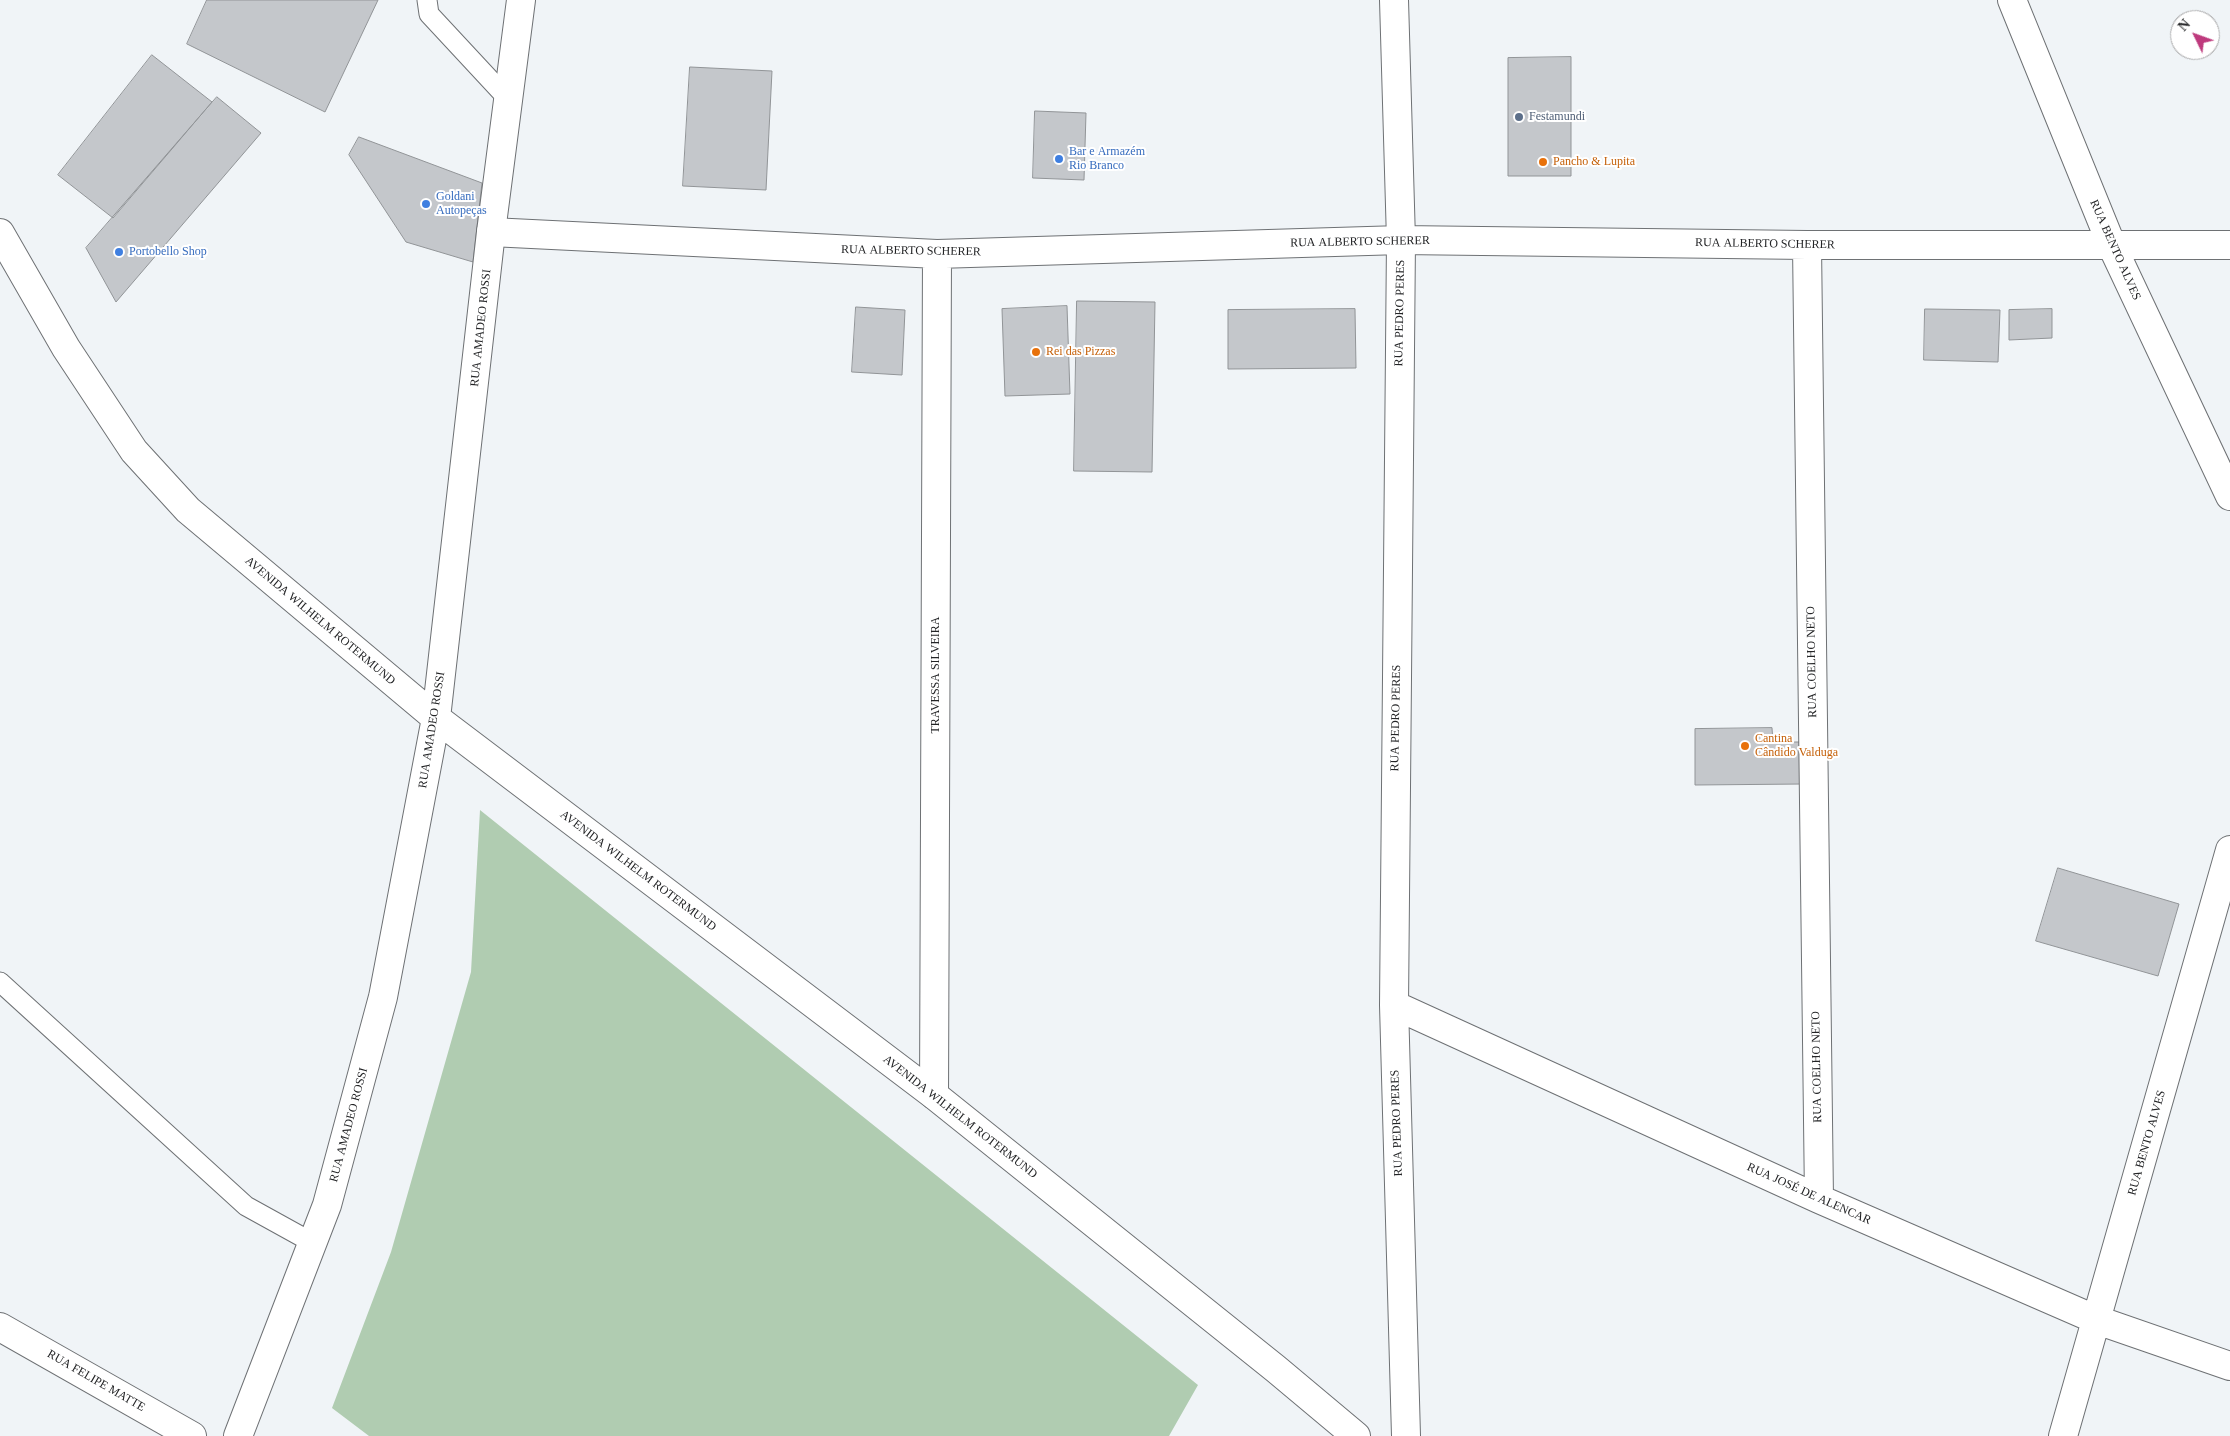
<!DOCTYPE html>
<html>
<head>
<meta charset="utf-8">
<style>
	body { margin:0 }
	#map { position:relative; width:2230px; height:1436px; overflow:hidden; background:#f0f4f7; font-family:Georgia,serif }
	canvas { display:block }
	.north { position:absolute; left:2170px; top:10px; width:50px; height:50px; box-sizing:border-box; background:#fff; border:1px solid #a7a7a8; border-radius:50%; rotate:312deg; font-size:14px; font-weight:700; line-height:20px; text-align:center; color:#232426 }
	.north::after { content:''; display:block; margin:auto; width:18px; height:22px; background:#be3a7d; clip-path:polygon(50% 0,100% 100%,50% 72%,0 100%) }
</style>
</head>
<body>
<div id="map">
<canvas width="2230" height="1436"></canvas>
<div class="north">N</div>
</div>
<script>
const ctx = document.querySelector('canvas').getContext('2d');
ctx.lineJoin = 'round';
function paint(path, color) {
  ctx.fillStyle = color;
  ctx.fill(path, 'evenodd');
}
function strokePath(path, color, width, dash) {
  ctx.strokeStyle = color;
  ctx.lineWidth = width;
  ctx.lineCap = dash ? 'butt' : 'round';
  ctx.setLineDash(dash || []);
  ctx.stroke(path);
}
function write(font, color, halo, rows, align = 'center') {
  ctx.font = font + ' Georgia,serif';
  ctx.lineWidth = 4;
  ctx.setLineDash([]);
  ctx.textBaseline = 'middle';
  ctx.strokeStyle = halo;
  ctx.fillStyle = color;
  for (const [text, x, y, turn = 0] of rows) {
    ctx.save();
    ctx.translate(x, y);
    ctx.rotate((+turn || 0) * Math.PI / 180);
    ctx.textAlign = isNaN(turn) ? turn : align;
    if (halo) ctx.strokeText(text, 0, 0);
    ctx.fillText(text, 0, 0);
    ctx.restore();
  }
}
const green = new Path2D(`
	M 480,810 L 1198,1385 L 1169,1436 L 369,1436 L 332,1408 L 391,1252 L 471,972 Z`);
const building = new Path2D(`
	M 207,0 L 378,0 L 325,112 L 187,44 Z
	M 152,55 L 212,102 L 113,218 L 58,175 Z
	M 1571,57 L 1571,176 L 1508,176 L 1508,58 Z
	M 690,67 L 772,71 L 766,190 L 683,186 Z
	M 217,97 L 261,133 L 116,302 L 86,248 Z
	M 1035,111 L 1086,113 L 1084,180 L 1033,178 Z
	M 359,137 L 482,183 L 473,262 L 406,242 L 349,155 Z
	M 1077,301 L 1155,302 L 1152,472 L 1074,471 Z
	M 1067,306 L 1070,394 L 1005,396 L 1002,309 Z
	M 856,307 L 905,310 L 902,375 L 852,372 Z
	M 1355,309 L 1356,368 L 1228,369 L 1228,310 Z
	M 1925,309 L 2000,310 L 1998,362 L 1924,360 Z
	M 2052,309 L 2052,338 L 2009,340 L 2009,310 Z
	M 1772,728 L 1773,742 L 1803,742 L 1803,784 L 1695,785 L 1695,729 Z
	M 2058,868 L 2179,904 L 2158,976 L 2036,941 Z`);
const service = new Path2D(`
	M 427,0 L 429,14 L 508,99
	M 0,982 L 246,1206 L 313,1243`);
const minor = new Path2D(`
	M 1394,0 L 1401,240 L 1394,1005 L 1406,1436
	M 2012,0 L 2112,246 L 2230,496
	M 491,232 L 937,254 L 1401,240 L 1807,245 L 2230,245
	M 1807,245 L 1819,1199
	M 1394,1005 L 1819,1199 L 2097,1320 L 2230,1366
	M 934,1095 L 937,254
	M 0,1327 L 192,1436
	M 2063,1436 L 2230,850`);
const tertiary = new Path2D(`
	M 0,233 L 66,348 L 134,451 L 188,510 L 436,718 L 934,1095 L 1276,1369 L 1356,1436
	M 238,1436 L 327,1205 L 383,997 L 436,718 L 491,232 L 521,0`);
const markers = [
	[1519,117,5,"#5c6f8a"],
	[1059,159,5,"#3f7fe0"],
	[1543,162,5,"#e8710a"],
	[426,204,5,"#3f7fe0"],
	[119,252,5,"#3f7fe0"],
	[1036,352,5,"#e8710a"],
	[1745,746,5,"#e8710a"]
];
const serviceNames = [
	["Festamundi",1529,117]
];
const shopNames = [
	["Bar e Armazém",1069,152],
	["Rio Branco",1069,166],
	["Goldani",436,197],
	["Autopeças",436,211],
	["Portobello Shop",129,252]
];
const foodNames = [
	["Pancho & Lupita",1553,162],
	["Rei das Pizzas",1046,352],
	["Cantina",1755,739],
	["Cândido Valduga",1755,753]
];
const streetNames = [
	["RUA ALBERTO SCHERER",1360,242,-1],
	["RUA ALBERTO SCHERER",1765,244,1],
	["RUA BENTO ALVES",2115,250,66],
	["RUA ALBERTO SCHERER",911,251,1],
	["RUA PEDRO PERES",1400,313,-89],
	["RUA AMADEO ROSSI",481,328,-84],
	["AVENIDA WILHELM ROTERMUND",320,621,40],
	["RUA COELHO NETO",1812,662,-91],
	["TRAVESSA SILVEIRA",936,675,-90],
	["RUA PEDRO PERES",1396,718,-89],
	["RUA AMADEO ROSSI",432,730,-81],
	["AVENIDA WILHELM ROTERMUND",638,871,37],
	["RUA COELHO NETO",1817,1067,-91],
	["AVENIDA WILHELM ROTERMUND",960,1117,38],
	["RUA PEDRO PERES",1397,1123,-92],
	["RUA AMADEO ROSSI",349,1125,-75],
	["RUA BENTO ALVES",2147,1143,-74],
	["RUA JOSÉ DE ALENCAR",1809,1194,24],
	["RUA FELIPE MATTE",96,1381,30]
];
paint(green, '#b0ccb1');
paint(building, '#c4c7cb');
strokePath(building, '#919497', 1);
strokePath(service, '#6e7174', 21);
strokePath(minor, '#6e7174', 30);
strokePath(tertiary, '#6e7174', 30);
strokePath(service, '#fff', 19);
strokePath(minor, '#fff', 28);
strokePath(tertiary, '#fff', 28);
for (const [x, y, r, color] of markers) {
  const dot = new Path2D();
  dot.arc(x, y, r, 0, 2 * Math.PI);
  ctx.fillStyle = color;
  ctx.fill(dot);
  strokePath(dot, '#fff', 2);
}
write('12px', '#4e5e75', '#fff', serviceNames, 'left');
write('12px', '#366cbe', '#fff', shopNames, 'left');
write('12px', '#c56008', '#fff', foodNames, 'left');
write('12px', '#232426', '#fff', streetNames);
</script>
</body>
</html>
